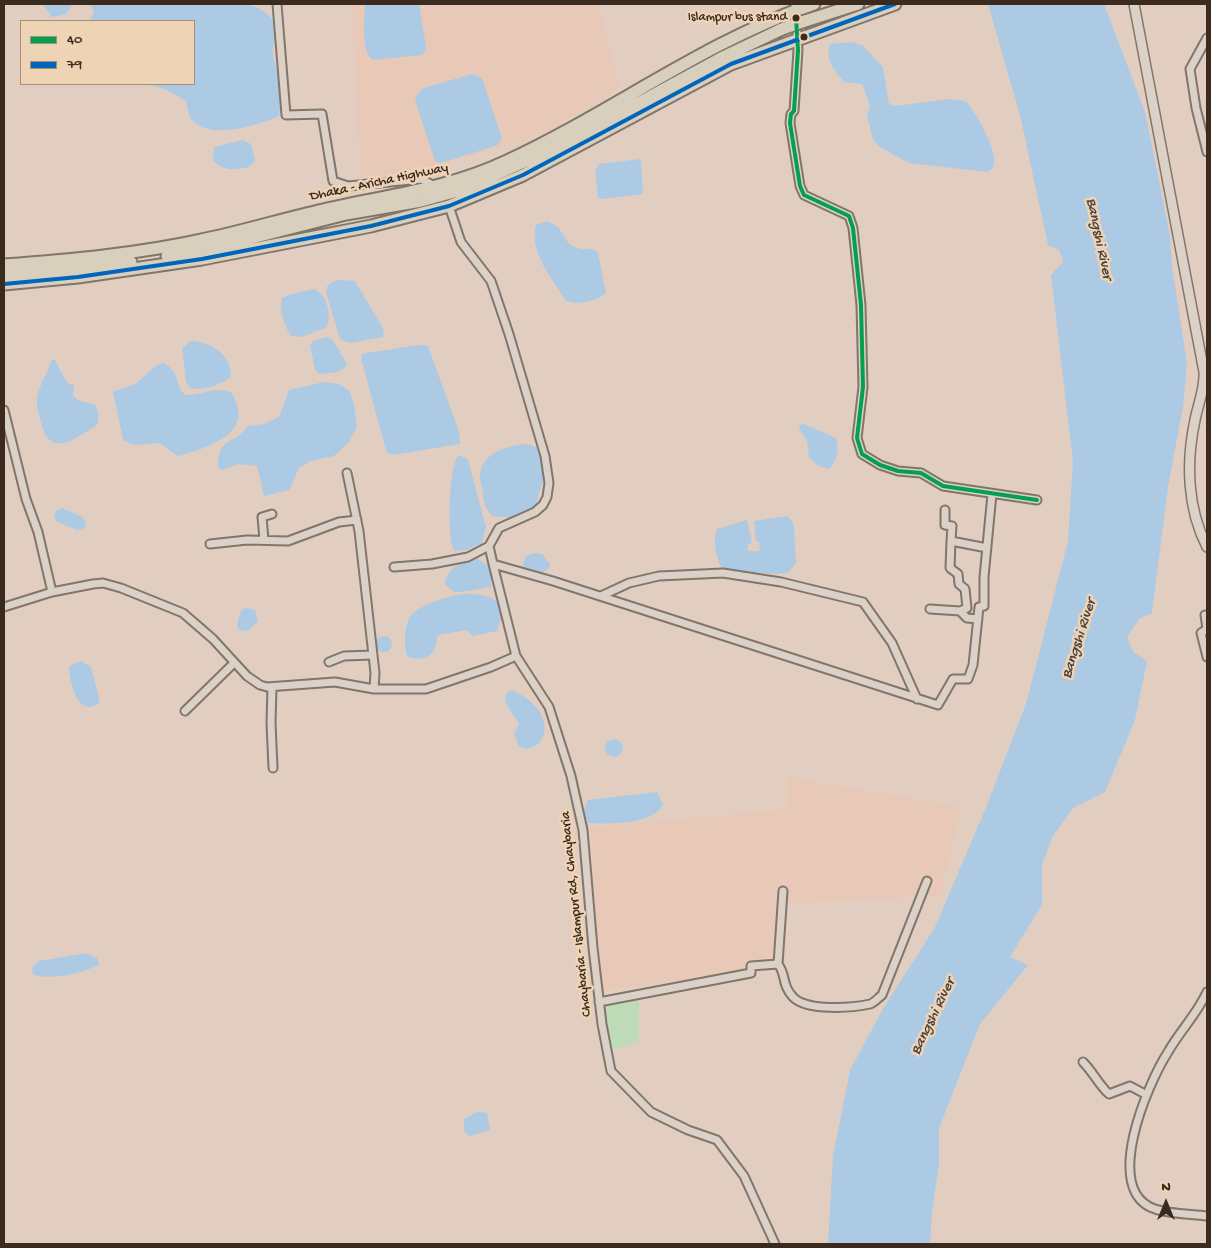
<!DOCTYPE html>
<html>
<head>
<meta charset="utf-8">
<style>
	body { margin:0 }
	#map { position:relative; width:1211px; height:1248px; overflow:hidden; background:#e1cec0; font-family:"Gochi Hand",sans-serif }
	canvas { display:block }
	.frame { position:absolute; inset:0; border:5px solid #3b2a1e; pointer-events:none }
	.legend { position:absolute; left:20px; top:20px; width:175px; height:65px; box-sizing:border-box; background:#eed3b5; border:1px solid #a68f79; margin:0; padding:6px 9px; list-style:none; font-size:15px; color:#3b2a1e }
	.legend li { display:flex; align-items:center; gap:10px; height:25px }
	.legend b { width:25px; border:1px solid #a68f79 }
	.north { position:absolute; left:1141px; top:1178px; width:50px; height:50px; -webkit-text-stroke:4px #eed3b5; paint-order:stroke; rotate:0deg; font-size:14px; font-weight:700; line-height:20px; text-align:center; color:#3b2a1e }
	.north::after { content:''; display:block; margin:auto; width:18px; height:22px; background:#3b2a1e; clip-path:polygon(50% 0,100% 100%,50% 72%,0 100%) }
</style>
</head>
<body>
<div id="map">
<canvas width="1211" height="1248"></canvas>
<div class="frame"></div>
<ul class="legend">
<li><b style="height:6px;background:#03a04e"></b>40</li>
<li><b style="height:6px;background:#0065bd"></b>79</li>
</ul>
<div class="north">N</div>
</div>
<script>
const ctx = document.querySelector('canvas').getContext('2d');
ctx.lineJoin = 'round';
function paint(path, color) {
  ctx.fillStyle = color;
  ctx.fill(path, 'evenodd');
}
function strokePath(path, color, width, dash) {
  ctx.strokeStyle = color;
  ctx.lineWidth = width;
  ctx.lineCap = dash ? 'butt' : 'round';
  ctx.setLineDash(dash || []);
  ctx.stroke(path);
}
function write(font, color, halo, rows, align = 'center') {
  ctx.font = font + ' "Gochi Hand",sans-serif';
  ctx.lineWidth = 5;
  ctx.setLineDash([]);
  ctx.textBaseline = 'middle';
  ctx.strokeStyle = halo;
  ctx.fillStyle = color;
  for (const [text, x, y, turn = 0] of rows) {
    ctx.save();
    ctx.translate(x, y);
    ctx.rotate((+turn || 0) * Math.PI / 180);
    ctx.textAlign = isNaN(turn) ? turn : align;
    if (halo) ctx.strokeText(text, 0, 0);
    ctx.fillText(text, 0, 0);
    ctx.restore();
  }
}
const built = new Path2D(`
	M 352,4 L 598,4 L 619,88 L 544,134 L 424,171 L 360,177 Z
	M 788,777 L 961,807 L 941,896 L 788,903 L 785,965 L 601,991 L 590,828 L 786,809 Z`);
const green = new Path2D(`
	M 639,998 L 639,1042 L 609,1051 L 603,1005 Z`);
const water = new Path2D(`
	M 43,4 L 73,4 L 66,14 L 52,17 Z
	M 90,4 L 245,4 C 258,7 271,12 275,26 C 276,35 272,45 273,54 C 277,75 285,94 279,116 C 259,125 210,141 192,120 C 188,116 187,106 186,101 L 165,89 L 145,84 L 194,84 L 194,21 L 90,21 L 94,11 Z
	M 365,4 L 419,4 L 426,47 L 423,55 L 373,60 C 360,51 365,19 365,4 Z
	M 988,4 L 1104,4 L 1145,112 L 1170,236 L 1172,266 L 1187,363 L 1183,407 L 1168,487 L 1152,613 L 1139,619 L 1127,637 L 1133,652 L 1147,661 L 1135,720 L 1105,792 L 1073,808 L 1053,836 L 1042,864 L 1042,905 L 1010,957 L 1028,965 L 980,1024 L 939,1128 L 939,1164 L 932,1212 L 930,1244 L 828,1244 L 833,1156 L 850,1070 L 883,1009 L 935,927 L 985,810 L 1026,704 L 1068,541 L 1073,462 L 1051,275 L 1063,262 L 1059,250 L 1048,245 L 1020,115 Z
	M 852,42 L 862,45 L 883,67 L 889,104 L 895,106 L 950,99 L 966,101 C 976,113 1001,154 992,169 L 987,172 L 909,163 L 878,146 L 873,139 L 867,116 L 870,106 L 862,84 L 844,82 C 834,70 825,60 830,44 Z
	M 472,74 L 482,78 L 502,139 L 498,145 L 441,163 L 435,161 L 415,100 L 418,93 L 424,88 Z
	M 243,140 L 251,144 L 255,160 L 249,167 C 234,170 224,172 213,160 L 214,147 Z
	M 641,159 L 643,194 L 601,199 L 598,197 L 595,171 L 599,164 Z
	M 547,221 C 574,232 556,251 594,249 L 598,253 L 606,293 C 596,302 579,305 566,301 C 552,278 529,253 536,225 Z
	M 339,280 L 355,281 L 384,330 L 383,337 L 349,343 L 340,339 L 326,292 C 327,283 331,282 339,280 Z
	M 314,289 C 327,294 332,315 327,327 L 302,337 L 291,336 C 284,325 279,311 282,298 L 291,294 Z
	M 327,337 L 333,340 L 347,364 C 342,374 329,373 319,374 L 315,369 L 310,345 L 313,341 Z
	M 191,341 C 212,342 231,354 231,377 C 222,384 201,392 190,388 L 186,382 L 182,348 Z
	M 420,345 L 428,346 L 459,432 L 460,444 L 393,455 L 388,453 L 385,447 L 361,358 L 362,354 L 366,353 Z
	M 52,359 L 55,360 L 66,381 L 70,385 L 74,383 L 73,396 L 79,401 L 96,405 C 97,410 100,419 97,424 C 94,429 85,432 81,435 C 61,448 47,448 41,422 C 39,415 36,407 37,399 C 39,384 48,373 52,359 Z
	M 164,363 C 183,376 173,383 185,395 C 201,396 214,386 231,392 C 257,433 210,447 178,456 L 160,443 L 134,445 L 123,440 L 113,392 C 122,387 133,387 140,380 C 149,373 152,366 164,363 Z
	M 324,382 L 338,384 L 349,390 L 354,404 L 357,427 L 349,442 L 334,456 L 311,461 L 299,468 L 289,490 L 264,496 L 257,466 L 238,464 L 222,470 L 218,467 C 218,436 233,446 248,426 L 264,424 L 279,417 L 289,390 Z
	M 804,424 L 836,438 C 839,450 838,459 829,469 L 818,466 L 809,457 L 807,441 L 799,429 L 800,425 Z
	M 526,444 L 536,447 C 545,464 547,472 540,490 C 538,495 538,501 536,506 C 528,519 505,518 492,516 C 483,504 484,503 482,488 C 481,484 480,480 480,477 C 479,454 508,445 526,444 Z
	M 458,456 L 462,456 L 468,460 L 486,527 L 482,543 L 467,550 L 455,551 C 446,541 449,467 458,456 Z
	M 62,508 L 83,517 L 86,523 L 85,528 L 77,530 L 57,522 L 54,517 L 56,511 Z
	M 788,516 L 794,525 L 796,563 L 788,573 C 767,576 745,569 724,570 C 716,562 712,538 717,529 L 747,520 L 752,543 L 748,544 L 748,551 L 760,551 L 759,542 L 756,542 L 754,521 Z
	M 535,553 L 542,554 L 550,564 L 549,568 L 540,574 L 525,570 L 523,565 L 526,556 Z
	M 478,559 L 491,568 L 491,587 C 487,588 456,593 454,592 C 451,590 448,587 445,584 C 447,568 463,560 478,559 Z
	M 465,594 C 483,594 497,595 503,613 L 497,631 L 472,636 L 467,630 L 439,635 L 437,637 C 437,655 424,663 407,656 C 404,646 404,626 410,617 C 418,605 451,595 465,594 Z
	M 247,608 L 255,610 L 258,622 L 249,630 L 241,631 L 237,627 L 239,616 L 242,609 Z
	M376 644a8 8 0 1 1 16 0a8 8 0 1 1-16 0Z
	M 81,661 L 91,667 L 100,702 C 79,720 70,684 69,668 L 71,665 Z
	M 512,690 C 529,697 551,716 543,736 C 539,745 534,748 525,749 L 519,746 L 514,734 L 519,725 C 516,715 494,697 512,690 Z
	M605 748a9 9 0 1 1 18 0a9 9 0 1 1-18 0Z
	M 657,792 L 663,805 C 652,825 608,824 588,823 L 583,812 L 588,800 Z
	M 87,953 L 97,958 L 99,964 C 89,972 44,982 33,974 L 32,967 L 39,961 Z
	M 477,1112 L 487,1113 L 490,1130 L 469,1136 L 464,1131 L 464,1119 Z`);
const minor = new Path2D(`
	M 277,4 L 286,115 L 322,114 L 333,181 L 348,186 L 422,179 L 434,186
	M 795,4 L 798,50 L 794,111 L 791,114 L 790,123 L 800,186 L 804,195 L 849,216 L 853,228 L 861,305 L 863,387 L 857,438 L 862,454 L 880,465 L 898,471 L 921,473 L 943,486 L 1037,500
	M 1207,38 L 1190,69 L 1196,108 L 1207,152
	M 4,410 L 26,499 L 38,532 L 52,592
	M 347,473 L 359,531 L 375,673 L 374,689
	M 945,510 L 945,525 L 952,526 L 951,541 L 987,548
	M 264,540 L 262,517 L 272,514
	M 951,541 L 950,568 L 958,574 L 959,584 L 965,589 L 967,608 L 960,611 L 967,618 L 978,619
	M 210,544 L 247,540 L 288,541 L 339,522 L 357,520
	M 489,546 L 493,564
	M 394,567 L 432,564 L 468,557 L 489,546 L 499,528 L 535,512 L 543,505 L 547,497 L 549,483 L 545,456 L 509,334 L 491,281 L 461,242 L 449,206
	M 601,596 L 629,583 L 659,576 L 723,573 L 781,582 L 863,602 L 892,643 L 917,699
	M 4,607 L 52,592 L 93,584 L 103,583 L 121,588 L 183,613 L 213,639 L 247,676 L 260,685 L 267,687 L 335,682 L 374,689 L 426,689 L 491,667 L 516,656 L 549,707 L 571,776 L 583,830 L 593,948 L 602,1024 L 611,1071 L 651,1112 L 688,1130 L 717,1140 L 744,1176 L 775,1244
	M 930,609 L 960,611
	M 1207,615 L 1205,615 L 1207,629
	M 1207,629 L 1201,633 L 1207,657
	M 516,656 L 493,564 L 553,581 L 938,705 L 953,679 L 968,679 L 973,665 L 979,607 L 984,606 L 984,577 L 992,494
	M 329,662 L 344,656 L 373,655
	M 272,687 L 271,723 L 273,768
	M 185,711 L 234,663
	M 778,964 C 787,976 781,985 794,998 C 808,1011 852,1008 870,1004 C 874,1003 878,998 882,995 L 927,881
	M 1207,992 C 1197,1014 1180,1031 1168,1052 C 1148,1083 1101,1191 1155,1209 C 1170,1214 1191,1214 1207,1216
	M 599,1002 L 751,973 L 751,966 L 778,964 L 783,891
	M 1083,1062 C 1093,1072 1099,1085 1109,1094 L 1130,1086 L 1145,1094`);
const tertiary = new Path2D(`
	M 1134,4 L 1204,372 C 1205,389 1198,404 1195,420 C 1186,462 1187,508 1207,547`);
const trunk = new Path2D(`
	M 805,21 L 858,4
	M 167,256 L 224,245 L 346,214 L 421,201 L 461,190 L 555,148 L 721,58 L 782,29
	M 4,265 C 70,260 137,254 201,240 C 242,232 282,219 323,210 C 388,195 445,190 507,161 C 611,113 705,41 814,4
	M 4,275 L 131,262
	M 4,284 L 78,277 L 202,259 L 371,226 L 449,206 L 523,175 L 731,64 L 895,4`);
const trunkBridge = new Path2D(`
	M 782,29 L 805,21`);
const bus1 = new Path2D(`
	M 796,18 L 798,50 L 794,111 L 791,114 L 790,123 L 800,186 L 804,195 L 849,216 L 853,228 L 861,305 L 863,387 L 857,438 L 862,454 L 880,465 L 898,471 L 921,473 L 943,486 L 1037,500`);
const bus2 = new Path2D(`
	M 4,284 L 78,277 L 202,259 L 371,226 L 449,206 L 523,175 L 731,64 L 895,4`);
const markers = [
	[796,18,4.5,"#3b2a1e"],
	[804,37,4.5,"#3b2a1e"]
];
const busNames = [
	["Islampur bus stand",787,18]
];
const streetNames = [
	["Dhaka - Aricha Highway",379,183,-12],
	["Chaybaria - Islampur Rd, Chaybaria",577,914,-96]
];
const waterNames = [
	["Bangshi River",1098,239,78],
	["Bangshi River",1080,639,-72],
	["Bangshi River",934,1017,-64]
];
paint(built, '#e8c8b7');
paint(green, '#bedbb8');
paint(water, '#accae3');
strokePath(minor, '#81756c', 11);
strokePath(tertiary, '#81756c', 12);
strokePath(trunk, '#81756c', 15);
strokePath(minor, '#dcd1c7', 7);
strokePath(tertiary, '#dcd1c7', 9);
strokePath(trunk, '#d8cfbc', 11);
strokePath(trunkBridge, '#81756c', 15, []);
strokePath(trunkBridge, '#d8cfbc', 11);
strokePath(bus1, '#03a04e', 4);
strokePath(bus2, '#0065bd', 4);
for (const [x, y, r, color] of markers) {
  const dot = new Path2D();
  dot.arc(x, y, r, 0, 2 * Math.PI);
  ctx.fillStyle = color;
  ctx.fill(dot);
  strokePath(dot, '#eed3b5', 2);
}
write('13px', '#3b2a1e', '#eed3b5', busNames, 'right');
write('14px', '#3b2a1e', '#eed3b5', streetNames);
write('italic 15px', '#48423e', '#eed3b5', waterNames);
</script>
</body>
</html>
